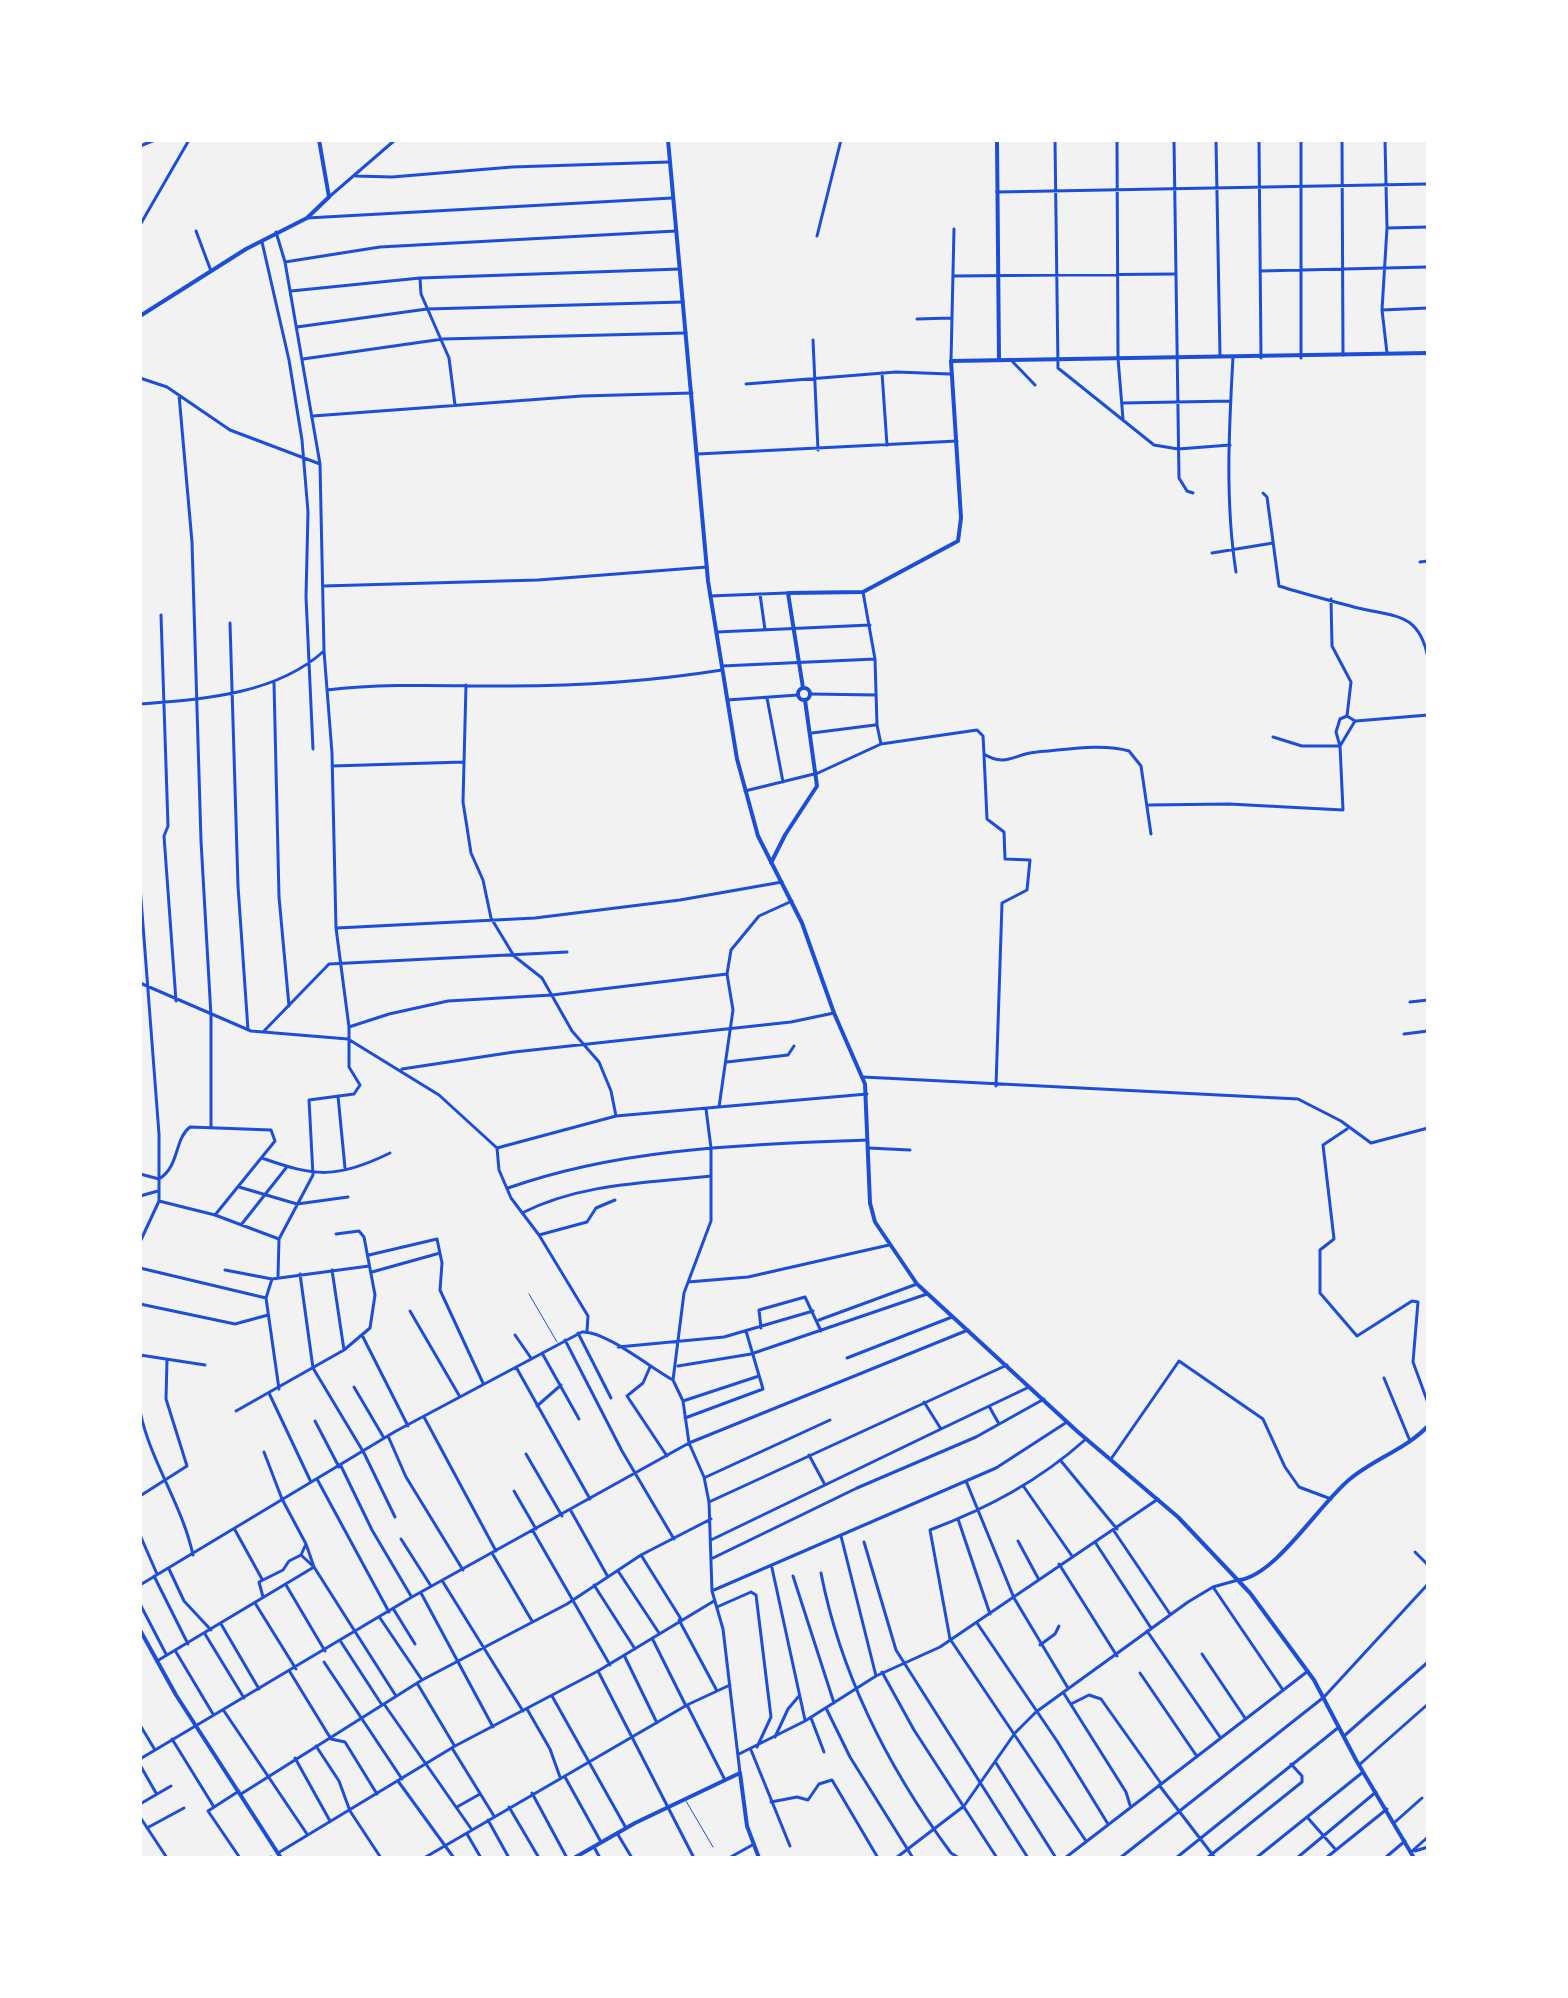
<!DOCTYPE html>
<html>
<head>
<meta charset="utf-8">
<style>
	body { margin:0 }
	#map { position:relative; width:1568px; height:1998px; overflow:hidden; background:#f2f2f2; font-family:"Fira Sans",sans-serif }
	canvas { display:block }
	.frame { position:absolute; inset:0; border:142px solid #fff; pointer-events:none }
</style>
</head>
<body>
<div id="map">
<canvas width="1568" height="1998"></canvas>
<div class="frame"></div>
</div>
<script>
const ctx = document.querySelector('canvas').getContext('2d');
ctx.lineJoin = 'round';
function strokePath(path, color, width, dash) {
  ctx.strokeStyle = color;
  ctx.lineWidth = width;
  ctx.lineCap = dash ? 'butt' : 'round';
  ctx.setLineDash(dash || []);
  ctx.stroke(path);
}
const service = new Path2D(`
	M 529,1294 L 557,1342
	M 686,1801 L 713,1847`);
const minor = new Path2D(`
	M 1055,140 L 1058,368 L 1154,445 L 1178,449 L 1230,445
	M 1117,140 L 1118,358 L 1123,419
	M 1174,140 L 1179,478 L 1187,491 L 1193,493
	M 1216,140 L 1220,356
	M 1259,140 L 1261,358
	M 1301,140 L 1301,358
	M 1342,140 L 1343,355
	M 1385,140 L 1387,228 L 1382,310 L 1387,353
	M 140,146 L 155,140
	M 356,176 L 392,177 L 512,167 L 669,162
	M 997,192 L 1428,184
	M 329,197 L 395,140
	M 307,218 L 672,198
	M 140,225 L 189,140
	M 1387,228 L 1428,227
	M 196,231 L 211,271
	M 276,232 L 285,262 L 320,464 L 324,651 L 332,753 L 336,928 L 349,1027 L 349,1067 L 360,1085 L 354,1094 L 309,1100 L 313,1175 L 279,1239 L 278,1276
	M 817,236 L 841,140
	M 262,242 L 289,360 L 302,440 L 308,512 L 306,597 L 313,749
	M 285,262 L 380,247 L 676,231
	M 1260,271 L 1428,267
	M 954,276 L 1174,274
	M 420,278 L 421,294 L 449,358 L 455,405
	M 140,283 L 140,308
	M 291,291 L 420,278 L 680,269
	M 1382,310 L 1428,308
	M 917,319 L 951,318
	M 297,327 L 427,309 L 683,302
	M 813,340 L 818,450
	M 1233,357 C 1229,428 1225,502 1236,572
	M 303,359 L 443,339 L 686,333
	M 1011,360 L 1035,385
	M 951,361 L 954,229
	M 882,373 L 887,445
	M 140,378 L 167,387 L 230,430 L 320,464
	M 746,384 L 896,372 L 950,374
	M 179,395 L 192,542 L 201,841 L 211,1016 L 211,1127
	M 1123,403 L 1231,401
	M 313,416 L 582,396 L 692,393
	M 698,454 L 957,441
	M 1263,493 L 1267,497 L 1279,586 C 1304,594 1332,601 1358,608 C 1395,617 1419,612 1428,658
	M 1212,553 L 1273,543
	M 1420,562 L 1428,561
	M 323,586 L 538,580 L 707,567
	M 863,592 L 875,659 L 877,725 L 881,744
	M 760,594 L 765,630
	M 710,596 L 786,593
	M 161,615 L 168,826 L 164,836 L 176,1001
	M 230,623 L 238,886 L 248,1030
	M 717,632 L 870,625
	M 722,666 L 875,659
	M 274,683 L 279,897 L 289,1006
	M 466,685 L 463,802 L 471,853 L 483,880 L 491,918 L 514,956 L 542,978 L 572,1031 L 599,1062 L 611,1091 L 616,1116
	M 327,690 C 388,683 448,686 510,686 C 580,686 653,681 722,670
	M 810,694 L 876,695
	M 767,698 L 783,782
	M 727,700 L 798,695
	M 140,704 C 203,699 275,695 324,651
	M 1356,721 L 1428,715
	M 812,733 L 875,725
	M 1273,737 L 1302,746 L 1340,746 L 1336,732 L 1340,719 L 1347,716
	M 984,755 L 987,819 L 1004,832 L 1005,859 L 1030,860 L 1027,890 L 1002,903 L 996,1086
	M 332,766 L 464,762
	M 745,791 L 818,773 L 881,744 L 977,730 L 983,736 L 984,754 C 1006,768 1016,753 1037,752 C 1065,750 1102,743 1129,751 L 1141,766 L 1151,834
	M 1149,805 L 1229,804 L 1343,810 L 1340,746 L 1355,721 L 1347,716 L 1351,682 L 1332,646 L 1331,599
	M 140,886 L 159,1134 L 159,1201 L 140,1242
	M 337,928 L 535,918 L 680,900 L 782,882
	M 140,983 L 251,1031 L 348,1039 L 439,1095 L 497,1148 L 499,1170 L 511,1198 L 539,1235 L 588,1316 L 587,1331
	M 1410,1002 L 1428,1000
	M 349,1027 L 389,1014 L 448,1001 L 552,995 L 727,974
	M 263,1032 L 329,964 L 567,952
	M 1404,1034 L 1428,1031
	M 727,1062 L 788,1055 L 794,1046
	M 402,1069 L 514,1052 L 791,1022 L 834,1013
	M 863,1077 L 1298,1099 L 1341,1121 L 1371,1143 L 1428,1128
	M 338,1096 L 345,1168
	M 719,1107 L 733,1010 L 727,974 L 731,950 L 759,916 L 792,901
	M 706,1109 L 711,1148 L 711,1221 L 684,1293 L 673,1380 L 683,1401 L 689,1443 L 704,1477 L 709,1502 L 712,1591 L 723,1629 L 740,1773
	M 1347,1129 L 1323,1145 L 1334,1239 L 1320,1250 L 1320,1293 L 1357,1336 L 1412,1301 L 1418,1302 L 1413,1362 L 1428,1403
	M 497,1148 L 616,1116 L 867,1094
	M 868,1148 L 910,1150
	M 262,1158 C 315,1177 337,1179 390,1153
	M 140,1174 L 159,1179 C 180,1166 174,1139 190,1127 L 271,1130 L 275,1141 L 215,1215
	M 239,1187 L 297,1204 L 348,1197
	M 508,1188 C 624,1147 746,1145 867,1140
	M 140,1196 L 158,1191
	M 159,1201 L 215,1215 L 279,1239
	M 522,1213 C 581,1183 647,1183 711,1176
	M 241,1225 L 286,1168
	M 539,1235 L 587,1222 L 596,1208 L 615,1200
	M 369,1255 L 437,1239 L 442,1263 L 440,1290 L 483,1383
	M 140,1268 L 266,1298
	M 225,1270 L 272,1279 L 369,1266
	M 332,1270 L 344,1350
	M 372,1272 L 440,1253
	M 300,1274 L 313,1368 L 364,1453 L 395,1517
	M 272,1279 L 266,1298 L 279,1389
	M 688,1282 L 748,1277 L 889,1245
	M 140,1304 L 235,1324 L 268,1315
	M 410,1311 L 460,1397
	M 819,1320 L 917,1284
	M 761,1328 L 759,1310 L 805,1297 L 821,1331
	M 578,1333 L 611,1398
	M 515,1335 L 531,1358
	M 363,1337 L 408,1426
	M 565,1340 L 622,1451 L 674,1539
	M 618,1347 L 724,1337 L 813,1311
	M 542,1353 L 579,1419
	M 140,1355 L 205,1365
	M 847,1358 L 952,1317
	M 678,1366 L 751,1354 L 927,1294
	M 516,1367 L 590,1499
	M 650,1367 L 643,1383 L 627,1396 L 667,1456
	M 1384,1378 L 1410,1441
	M 354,1387 L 384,1438
	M 269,1393 L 310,1480
	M 683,1401 L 759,1376
	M 537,1406 L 561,1385
	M 989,1406 L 999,1424
	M 140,1411 C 150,1461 182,1504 193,1555
	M 236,1411 L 344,1350 L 370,1328 L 375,1295 L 364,1237 L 359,1231 L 336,1234
	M 424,1417 L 496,1551
	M 685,1418 L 763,1389 L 746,1331
	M 315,1421 L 339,1467
	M 941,1429 L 1027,1388
	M 388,1436 L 406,1477 L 463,1570
	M 1086,1439 C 1039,1481 988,1508 930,1530 L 950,1639 L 1086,1841
	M 264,1452 L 282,1499 L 306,1544 L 301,1555
	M 526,1454 L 562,1516
	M 809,1455 L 824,1483
	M 1111,1459 L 1179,1361 L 1263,1419 L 1285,1467 L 1299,1487 L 1331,1499
	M 1061,1461 L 1117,1529
	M 341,1466 L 372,1530 L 411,1596
	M 706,1477 L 830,1420
	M 317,1479 L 389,1612
	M 966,1481 L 1014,1598 L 1068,1688
	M 1024,1487 L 1072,1556
	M 514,1491 L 536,1529
	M 140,1496 L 187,1466 L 166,1399 L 167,1360
	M 709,1502 L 1007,1365
	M 571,1511 L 608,1577
	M 958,1519 L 990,1614
	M 235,1530 L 262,1579
	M 533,1531 L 610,1665
	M 1114,1531 L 1170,1614
	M 140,1535 L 157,1574
	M 841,1536 L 876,1676
	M 401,1539 L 431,1586
	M 711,1540 L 941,1429 L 924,1402
	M 1018,1541 L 1038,1578
	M 864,1542 L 896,1650 L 1028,1858
	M 1095,1542 L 1151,1628
	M 1415,1552 L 1428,1565
	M 492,1553 L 532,1621
	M 301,1555 L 314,1567 L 396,1696
	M 641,1555 L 681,1619
	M 713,1558 L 857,1488 L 976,1437 L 1044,1399
	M 1059,1564 L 1117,1656
	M 772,1568 L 805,1720
	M 169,1569 L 184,1601 L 211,1630
	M 618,1571 L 659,1633
	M 821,1573 C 841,1676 889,1769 951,1853 L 959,1858
	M 154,1576 L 188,1644
	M 793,1576 L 834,1703
	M 443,1582 L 523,1711
	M 140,1585 L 396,1431 L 582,1332 C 604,1330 651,1368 673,1380
	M 286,1585 L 325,1651
	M 594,1585 L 635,1649
	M 1213,1587 L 1283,1690
	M 714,1590 L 996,1468 L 1067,1422
	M 421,1593 L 493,1727
	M 263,1597 L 259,1582 L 283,1570 L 289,1561 L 301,1555
	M 255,1603 L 296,1669
	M 140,1604 L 166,1654
	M 717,1607 L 751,1592 L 756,1595 L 771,1717 L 757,1747
	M 394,1610 L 415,1644
	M 380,1618 L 422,1680
	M 679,1620 L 716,1689
	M 977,1623 L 1057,1741 L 1108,1824
	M 221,1624 L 259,1689
	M 1147,1631 L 1220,1737
	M 205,1634 L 244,1698
	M 652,1638 L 686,1706
	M 341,1642 L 382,1705
	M 1040,1645 L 1055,1634 L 1059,1626
	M 176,1652 L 213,1714
	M 1202,1654 L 1245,1718
	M 624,1655 L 657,1723
	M 157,1661 L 314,1567 L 306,1544
	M 324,1662 L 402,1779
	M 598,1671 L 694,1858
	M 290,1672 L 331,1739 L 345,1742 L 377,1794
	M 882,1672 L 914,1730 L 997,1858
	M 1140,1673 L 1196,1755
	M 417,1683 L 454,1745
	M 1063,1692 L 1126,1792 L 1130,1805
	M 552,1696 L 626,1828
	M 384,1704 L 472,1830
	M 1071,1704 L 1089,1695 L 1101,1699 L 1160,1782
	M 687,1705 L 724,1778
	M 826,1708 L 850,1757 L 913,1858
	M 527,1709 L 550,1749 L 560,1777
	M 224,1711 L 307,1834
	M 811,1718 L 824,1752
	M 140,1725 L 155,1750
	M 1344,1736 L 1428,1662
	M 775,1737 L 788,1709 L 799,1696
	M 172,1739 L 214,1807
	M 316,1746 L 339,1781 L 350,1811 L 381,1858
	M 452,1748 L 494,1816
	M 751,1750 L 790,1846
	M 739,1754 L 805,1721 L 876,1676 L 940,1647 L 1158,1499
	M 295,1758 L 330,1821
	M 140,1759 L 412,1597 L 689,1443 L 968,1330
	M 996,1763 L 1056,1858
	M 140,1765 L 156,1793
	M 1359,1765 L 1428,1704
	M 565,1777 L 601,1842
	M 398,1781 L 454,1858
	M 1159,1785 L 1215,1858
	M 239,1791 L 208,1811 L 240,1858
	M 532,1793 L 567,1858
	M 241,1794 L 422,1680 L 567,1604 L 641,1555 L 711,1519
	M 771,1802 L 797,1797 L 808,1800 L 819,1784 L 832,1780 L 878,1858
	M 140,1804 L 171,1786
	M 457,1807 L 480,1794
	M 509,1807 L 539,1858
	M 140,1817 L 167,1858
	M 1307,1817 L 1336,1850
	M 488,1820 L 509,1858
	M 1395,1822 L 1422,1798
	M 147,1828 L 184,1808
	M 617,1833 L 632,1858
	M 467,1834 L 481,1858
	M 594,1847 L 600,1858
	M 1415,1851 L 1428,1847
	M 1411,1852 L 1428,1837
	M 278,1853 L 455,1746 L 598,1671 L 714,1601
	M 270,1858 L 271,1857
	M 424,1858 L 687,1705 L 730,1685
	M 729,1858 L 754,1844
	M 896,1858 L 964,1806 L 1015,1733 L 1036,1712 L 1188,1602 L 1213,1587 L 1238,1580
	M 1065,1858 L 1308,1671
	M 1120,1858 L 1324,1697 L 1428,1584
	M 1176,1858 L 1339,1727
	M 1207,1858 L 1302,1782 L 1302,1776 L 1291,1764
	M 1256,1858 L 1363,1772
	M 1297,1858 L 1376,1792
	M 1326,1858 L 1387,1809
	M 1385,1858 L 1405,1841`);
const tertiary = new Path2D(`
	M 668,140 L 708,581 L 737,759 L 758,836 L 802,923 L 834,1013 L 865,1084 L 870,1203 L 875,1222 L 917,1284 L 1078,1432 L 1178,1517 L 1250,1593 L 1314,1680 L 1356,1760 L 1414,1858
	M 997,140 L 999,360
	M 140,316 L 246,249 L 307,218 L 329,197 L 319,140
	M 803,688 L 788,593 L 863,592 L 958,541 L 961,518 L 951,361 L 1428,353
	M798 694a6 6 0 1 1 12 0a6 6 0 1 1-12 0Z
	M 771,863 L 785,835 L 817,786 L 805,700
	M 1240,1580 C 1277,1574 1320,1503 1350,1479 C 1374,1459 1406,1449 1428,1426
	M 140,1630 L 176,1695 L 281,1858
	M 574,1858 L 635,1823 L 740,1773 L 747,1826 L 759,1858`);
strokePath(service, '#1d4ed8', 1);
strokePath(minor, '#1d4ed8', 3);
strokePath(tertiary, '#1d4ed8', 4);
</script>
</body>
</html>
